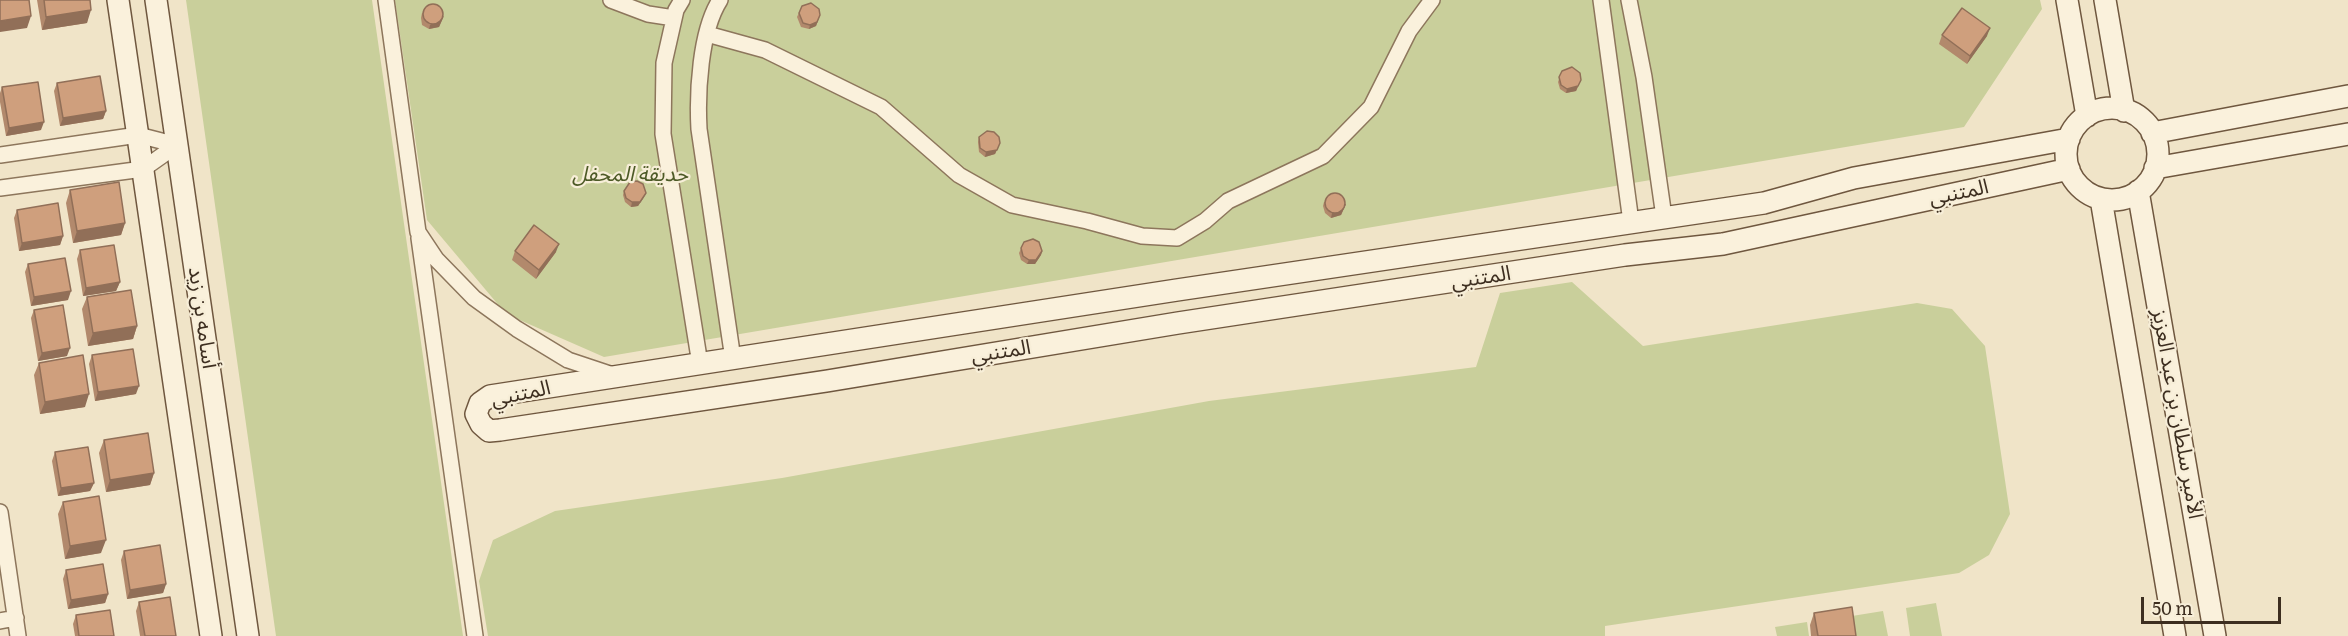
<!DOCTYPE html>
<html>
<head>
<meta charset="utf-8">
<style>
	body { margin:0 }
	#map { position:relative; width:2348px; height:636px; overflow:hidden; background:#f0e4c8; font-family:Literata,serif }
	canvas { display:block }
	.scale { position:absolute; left:2141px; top:597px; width:140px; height:27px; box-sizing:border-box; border:3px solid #3d2e20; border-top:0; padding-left:8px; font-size:18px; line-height:21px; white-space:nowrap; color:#3d2e20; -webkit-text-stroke:4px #f7eed8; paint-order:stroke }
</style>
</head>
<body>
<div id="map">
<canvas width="2348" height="636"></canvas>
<div class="scale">50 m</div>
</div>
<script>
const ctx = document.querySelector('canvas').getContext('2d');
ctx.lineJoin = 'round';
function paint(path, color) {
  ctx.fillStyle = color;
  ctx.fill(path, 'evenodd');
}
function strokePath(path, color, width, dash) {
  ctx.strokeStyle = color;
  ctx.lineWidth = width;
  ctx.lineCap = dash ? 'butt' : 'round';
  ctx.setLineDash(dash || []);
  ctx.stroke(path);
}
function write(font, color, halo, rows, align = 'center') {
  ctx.font = font + ' Literata,"Noto Sans Arabic",serif';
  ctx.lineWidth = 4.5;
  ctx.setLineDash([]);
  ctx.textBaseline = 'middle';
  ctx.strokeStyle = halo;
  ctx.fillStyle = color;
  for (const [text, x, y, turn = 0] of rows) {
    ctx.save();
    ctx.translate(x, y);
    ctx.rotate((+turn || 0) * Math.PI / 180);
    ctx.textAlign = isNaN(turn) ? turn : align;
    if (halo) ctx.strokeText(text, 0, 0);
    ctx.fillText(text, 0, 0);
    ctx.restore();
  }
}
const green = new Path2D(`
	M 186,0 L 372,0 L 463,636 L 276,636 Z
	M 395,0 L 2040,0 L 2042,9 L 1964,127 L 604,357 L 506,314 L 427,220 Z
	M 1572,282 L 1643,346 L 1917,303 L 1952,309 L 1985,346 L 2010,514 L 1989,555 L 1959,573 L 1605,626 L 1605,636 L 488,636 L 479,581 L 493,540 L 555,511 L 782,478 L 1209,401 L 1476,367 L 1500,293 Z
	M 1936,603 L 1942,636 L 1910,636 L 1906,608 Z
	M 1883,611 L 1888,636 L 1855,636 L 1852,616 Z
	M 1807,622 L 1809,636 L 1777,636 L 1775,627 Z`);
const street = new Path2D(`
	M 386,0 L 418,232 L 436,259 L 474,298 L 517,329 L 568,360 L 613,375
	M 611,0 L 648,14 L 674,18
	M 682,0 L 676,10 L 664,63 L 663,134 L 700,364
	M 720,0 C 700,31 697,93 699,129 L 733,359
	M 1601,0 L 1631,222
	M 1629,0 L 1644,77 L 1664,217
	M 707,34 L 765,50 L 881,107 L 959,175 L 1012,205 L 1087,221 L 1142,236 L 1177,238 L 1205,221 L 1228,201 L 1323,156 L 1371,107 L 1409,31 L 1432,0
	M 0,155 L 138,135 L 177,145
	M 0,188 L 143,169 L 177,145
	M 419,238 L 475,636
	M 0,512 L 18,636
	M 0,621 L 16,618`);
const secondary = new Path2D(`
	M 118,0 L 211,636
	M 156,0 L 248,636
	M 2067,0 L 2087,116
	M 2105,0 L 2124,111
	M2066 154a46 46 0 1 1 92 0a46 46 0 1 1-92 0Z
	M 2152,133 L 2348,96
	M 2155,168 L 2348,134
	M 2069,169 L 1723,244 L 1625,255 L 1178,323 L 827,381 L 500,430 L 489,431 L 481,424 L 476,414 L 480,403 L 490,396 L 1177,290 L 1764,203 L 1854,178 L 2069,139
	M 2138,191 L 2215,636
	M 2101,199 L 2175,636`);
const wall = new Path2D(`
	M 37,0 L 90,0 L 87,23 L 42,30 Z
	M 802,6 L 820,15 L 816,26 L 809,29 L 801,27 L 797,17 Z
	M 422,13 L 442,20 L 439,27 L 429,29 L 422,25 L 421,18 Z
	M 1942,35 L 1987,36 L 1967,64 L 1939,44 Z
	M 1562,71 L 1581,80 L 1576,91 L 1566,93 L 1560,89 L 1558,82 Z
	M 57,83 L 106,111 L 103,119 L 60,126 L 54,91 Z
	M 2,87 L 41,130 L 6,136 L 0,102 L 0,93 Z
	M 979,137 L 1000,143 L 995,154 L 985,157 L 979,152 L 978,142 Z
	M 70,190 L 125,223 L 121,235 L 73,243 L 66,203 Z
	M 624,191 L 644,197 L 638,206 L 631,207 L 625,202 L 623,195 Z
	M 1324,202 L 1346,204 L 1341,215 L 1331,218 L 1325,213 L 1323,206 Z
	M 17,210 L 63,236 L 60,245 L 19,251 L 14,218 Z
	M 1024,242 L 1042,251 L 1041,255 L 1035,264 L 1027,264 L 1021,260 L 1019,253 Z
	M 80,250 L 120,282 L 116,291 L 83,296 L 77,259 Z
	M 515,251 L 556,252 L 536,279 L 512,260 Z
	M 28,264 L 68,300 L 31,306 L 25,272 Z
	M 87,297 L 137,326 L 133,339 L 88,346 L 82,309 Z
	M 34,310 L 67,356 L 38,361 L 31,318 Z
	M 92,355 L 136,394 L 95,401 L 89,364 Z
	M 39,363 L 85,407 L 40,414 L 34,375 Z
	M 104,440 L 154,473 L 150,485 L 106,492 L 99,453 Z
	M 55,452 L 94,483 L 90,491 L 58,496 L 52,461 Z
	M 63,502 L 101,553 L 65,559 L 58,514 Z
	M 124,551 L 166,584 L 163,593 L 127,599 L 121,560 Z
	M 66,570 L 108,594 L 105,603 L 68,609 L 63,579 Z
	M 139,602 L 176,636 L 140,636 L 136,611 Z
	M 1814,613 L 1856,636 L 1811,636 L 1810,625 Z
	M 76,615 L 114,636 L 75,636 L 73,624 Z`);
const shadedWall = new Path2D(`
	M 91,10 L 87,23 L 42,30 L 46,17 Z
	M 820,15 L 816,26 L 809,29 L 810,25 Z
	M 31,16 L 27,28 L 0,32 L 0,21 Z
	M 444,16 L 439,27 L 429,29 L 430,25 Z
	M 1990,28 L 1987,36 L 1967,64 L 1970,56 Z
	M 1581,80 L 1576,91 L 1566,93 L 1567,89 Z
	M 106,111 L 103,119 L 60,126 L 63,118 Z
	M 44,122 L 41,130 L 6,136 L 9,128 Z
	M 1000,143 L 995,154 L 985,157 L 986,152 Z
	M 646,193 L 644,197 L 638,206 L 631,207 L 632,202 Z
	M 1346,204 L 1341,215 L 1331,218 L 1332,213 Z
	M 125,223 L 121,235 L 73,243 L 77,231 Z
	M 63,236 L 60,245 L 19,251 L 22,243 Z
	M 559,244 L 556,252 L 536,279 L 539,270 Z
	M 1042,251 L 1041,255 L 1035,264 L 1027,264 L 1029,260 Z
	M 120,282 L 116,291 L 83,296 L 86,288 Z
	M 71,291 L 68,300 L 31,306 L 34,297 Z
	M 137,326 L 133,339 L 88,346 L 93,333 Z
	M 70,348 L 67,356 L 38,361 L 42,353 Z
	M 139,386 L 136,394 L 95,401 L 98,392 Z
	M 89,394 L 85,407 L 40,414 L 45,402 Z
	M 154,473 L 150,485 L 106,492 L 110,480 Z
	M 94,483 L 90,491 L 58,496 L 61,488 Z
	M 106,540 L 101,553 L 65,559 L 70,546 Z
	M 166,584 L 163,593 L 127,599 L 130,590 Z
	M 108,594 L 105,603 L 68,609 L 71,600 Z`);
const building = new Path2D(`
	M 0,0 L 29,0 L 31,16 L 0,21 Z
	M 44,0 L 90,0 L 91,10 L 46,17 Z
	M 811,3 L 819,9 L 820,15 L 817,22 L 810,25 L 803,23 L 799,13 L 802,6 Z
	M423 14a10 10 0 1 1 20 0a10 10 0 1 1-20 0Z
	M 1962,8 L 1990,28 L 1970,56 L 1942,35 Z
	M 1572,67 L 1580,73 L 1581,80 L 1578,86 L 1567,89 L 1561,85 L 1559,77 L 1562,71 Z
	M 100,76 L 106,111 L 63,118 L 57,83 Z
	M 38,82 L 44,122 L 9,128 L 2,87 Z
	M 987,131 L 994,132 L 999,137 L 1000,143 L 997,150 L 986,152 L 980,148 L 979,137 Z
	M 637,181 L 643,184 L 646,193 L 640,202 L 632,202 L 626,198 L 624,191 L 630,182 Z
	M 119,182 L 125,223 L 77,231 L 70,190 Z
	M1325 203a10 10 0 1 1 20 0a10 10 0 1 1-20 0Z
	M 58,203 L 63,236 L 22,243 L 17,210 Z
	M 534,225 L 559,244 L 539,270 L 515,251 Z
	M 1033,239 L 1039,242 L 1042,251 L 1036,260 L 1029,260 L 1023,256 L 1021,248 L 1024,242 Z
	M 114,245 L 120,282 L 86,288 L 80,250 Z
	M 65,258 L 71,291 L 34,297 L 28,264 Z
	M 131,290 L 137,326 L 93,333 L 87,297 Z
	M 63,305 L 70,348 L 42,353 L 34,310 Z
	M 133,349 L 139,386 L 98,392 L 92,355 Z
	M 83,355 L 89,394 L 45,402 L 39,363 Z
	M 148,433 L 154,473 L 110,480 L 104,440 Z
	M 88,447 L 94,483 L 61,488 L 55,452 Z
	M 99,496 L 106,540 L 70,546 L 63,502 Z
	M 160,545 L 166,584 L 130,590 L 124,551 Z
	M 103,564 L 108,594 L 71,600 L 66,570 Z
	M 170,597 L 176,636 L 145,636 L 139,602 Z
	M 1852,607 L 1856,636 L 1818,636 L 1814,613 Z
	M 110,610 L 114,636 L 79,636 L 76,615 Z`);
const parkNames = [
	["حديقة المحفل",630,175]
];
const streetNames = [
	["المتنبي",1959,193,-12],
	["المتنبي",1481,278,-9],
	["أسامه بن زيد",202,318,82],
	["المتنبي",1001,352,-9],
	["المتنبي",521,394,-12],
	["الأمير سلطان بن عبد العزيز",2177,414,80]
];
paint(green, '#c9cf9b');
strokePath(street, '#8d765c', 18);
strokePath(secondary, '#6f573f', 24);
strokePath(street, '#faf1dc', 15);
strokePath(secondary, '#faf1dc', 21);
paint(wall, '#b2896c');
paint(shadedWall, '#916f58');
paint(building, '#cf9f7d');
strokePath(building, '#916f58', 1.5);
write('italic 21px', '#4d5a26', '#f7eed8', parkNames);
write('21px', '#3d2e20', '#f7eed8', streetNames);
</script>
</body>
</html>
